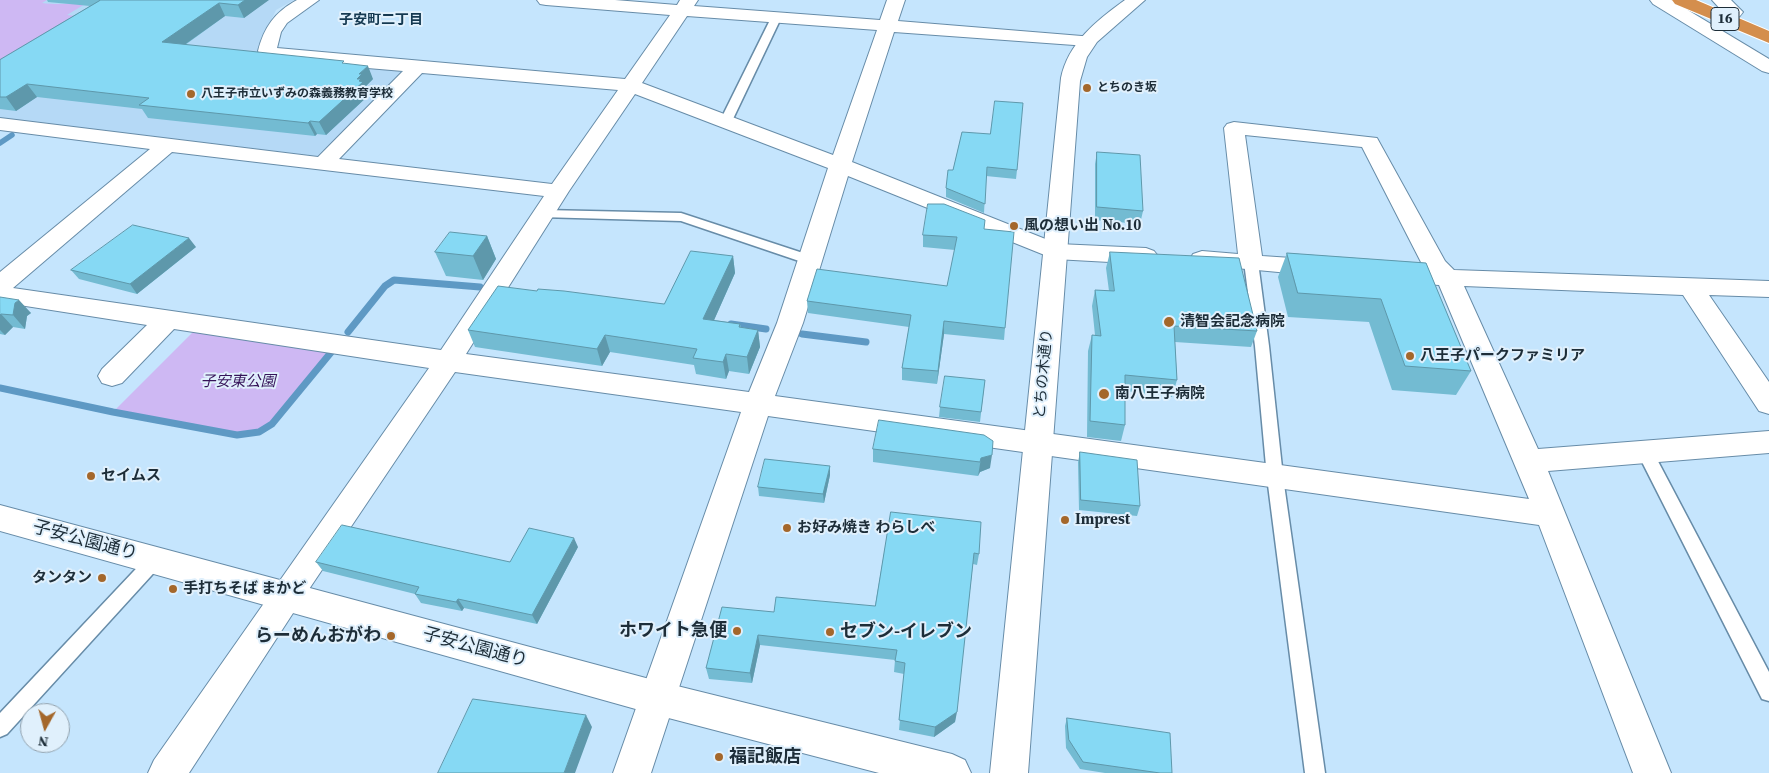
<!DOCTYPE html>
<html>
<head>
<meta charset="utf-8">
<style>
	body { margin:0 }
	#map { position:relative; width:1769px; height:773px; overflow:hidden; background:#c5e5fd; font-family:"Source Serif 4",serif }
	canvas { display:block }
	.north { position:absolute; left:20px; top:703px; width:50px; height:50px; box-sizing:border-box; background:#e0f0fc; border:1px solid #92a2ae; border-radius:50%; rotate:187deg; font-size:14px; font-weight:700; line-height:20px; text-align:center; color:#1d2d38 }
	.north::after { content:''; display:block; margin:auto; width:18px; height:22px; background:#a4672b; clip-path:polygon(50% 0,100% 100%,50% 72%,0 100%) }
</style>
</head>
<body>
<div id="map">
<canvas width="1769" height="773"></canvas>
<div class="north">N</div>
</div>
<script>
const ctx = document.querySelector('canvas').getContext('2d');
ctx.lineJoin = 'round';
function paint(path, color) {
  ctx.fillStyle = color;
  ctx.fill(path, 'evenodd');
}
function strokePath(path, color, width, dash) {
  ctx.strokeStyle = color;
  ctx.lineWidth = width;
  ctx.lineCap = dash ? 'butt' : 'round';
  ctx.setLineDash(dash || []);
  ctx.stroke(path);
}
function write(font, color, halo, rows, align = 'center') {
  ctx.font = font + ' "Source Serif 4","Noto Sans JP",serif';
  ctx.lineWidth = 4;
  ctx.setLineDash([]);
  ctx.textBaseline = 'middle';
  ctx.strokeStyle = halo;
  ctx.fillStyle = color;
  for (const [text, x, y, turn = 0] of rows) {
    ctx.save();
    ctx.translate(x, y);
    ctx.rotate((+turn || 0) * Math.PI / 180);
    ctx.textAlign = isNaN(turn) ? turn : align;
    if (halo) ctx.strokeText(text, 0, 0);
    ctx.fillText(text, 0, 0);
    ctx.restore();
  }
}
const built = new Path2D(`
	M 0,0 L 294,0 L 276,10 L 255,55 L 406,71 L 317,156 L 0,118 Z`);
const green = new Path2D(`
	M 0,0 L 47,0 L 42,3 C 57,5 70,3 85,4 L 67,15 L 95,18 L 0,66 Z
	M 201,324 L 337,345 L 272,424 L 259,432 L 237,435 L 113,412 Z`);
const streamFar1 = new Path2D(`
	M 0,143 L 12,135`);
const stream = new Path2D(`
	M 731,324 L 766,329
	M 348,332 L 385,286 L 394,280 L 480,287
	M 802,334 L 866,342
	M 0,388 L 113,412 L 237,435 L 259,432 L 272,424 L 333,350`);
const lane = new Path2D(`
	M 776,15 L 781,18 L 732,121 L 730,123 L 722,123 L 720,121 L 771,18 Z
	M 544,210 L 681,213 L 815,257 L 817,260 L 810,264 L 805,263 L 681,221 L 540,217 L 538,214 Z
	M 1251,258 L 1258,262 L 1269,346 L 1283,477 L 1325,773 L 1305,773 L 1267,477 L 1255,346 L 1244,262 Z
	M 1645,446 L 1651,448 L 1769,672 L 1769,701 L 1762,699 L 1637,452 L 1639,448 Z
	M 155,553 L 161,555 L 164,560 L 161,565 L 7,734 L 0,737 L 0,713 L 149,555 Z`);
const street = new Path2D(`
	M 297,0 L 319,0 L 287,23 L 281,32 L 277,48 L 625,79 L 670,15 L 546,5 L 540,4 L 537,0 L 615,0 L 677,5 L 680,0 L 698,0 L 694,6 L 880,20 L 887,0 L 905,0 L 898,21 L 1094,37 L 1097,41 L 1094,45 L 1088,46 L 894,32 L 852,162 L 1058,244 L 1146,248 L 1154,251 L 1158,256 L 1154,261 L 1146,264 L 1055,259 L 1047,256 L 848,176 L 803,323 L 775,396 L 1529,499 L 1439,285 L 1393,282 L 1384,280 L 1381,274 L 1384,268 L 1393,266 L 1424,268 L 1362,147 L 1245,135 L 1262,256 L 1321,260 L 1330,262 L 1333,268 L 1330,274 L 1321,276 L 1193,264 L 1190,259 L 1193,254 L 1202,251 L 1238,254 L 1224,128 L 1227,124 L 1234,122 L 1377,138 L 1445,261 L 1454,270 L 1769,281 L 1769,297 L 1709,295 L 1769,382 L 1769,414 L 1759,411 L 1683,295 L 1464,286 L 1538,449 L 1769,431 L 1769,453 L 1548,471 L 1671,773 L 1633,773 L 1539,525 L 768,416 L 651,773 L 613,773 L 741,412 L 455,372 L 297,607 L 189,773 L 148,773 L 154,760 L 429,368 L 174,329 L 122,383 L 112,386 L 102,383 L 98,376 L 102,369 L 147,325 L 0,302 L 0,272 L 150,149 L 0,130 L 0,118 L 318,157 L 403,71 L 285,61 L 260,55 L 258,51 C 264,27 275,12 297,0 ZM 687,16 L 877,30 L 833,155 L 642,83 ZM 422,73 L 618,90 L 552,184 L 339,159 ZM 635,94 L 828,168 L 777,323 L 749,392 L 466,354 L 569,191 ZM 172,152 L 544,196 L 441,350 L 13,288 Z
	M 1650,0 L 1671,0 L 1769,59 L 1769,73 L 1762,71 L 1653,4 Z
	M 1712,0 L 1731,0 L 1743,12 C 1737,21 1729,25 1719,23 L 1716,19 L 1723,12 Z`);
const secondary = new Path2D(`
	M 1125,0 L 1145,0 L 1097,42 L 1087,57 L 1080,81 L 1028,773 L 990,773 L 1061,78 C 1068,43 1097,20 1125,0 Z
	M 0,505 L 657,681 L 952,754 L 965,760 L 971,773 L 879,773 L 657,715 L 0,531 Z`);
const highway = new Path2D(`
	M 1672,0 L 1696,0 L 1769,31 L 1769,43 L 1675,4 Z`);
const wall = new Path2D(`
	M 47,0 L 268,0 L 244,18 L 225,16 L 185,45 L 345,64 L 373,79 L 366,86 L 367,88 L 366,89 L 369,95 L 326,135 L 317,134 L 315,136 L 148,118 L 142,109 L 37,97 L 16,111 L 0,109 L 0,60 L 90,6 L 48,2 Z
	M 962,132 L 1017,170 L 1016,179 L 986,176 L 984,213 L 946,197 L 946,188 L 953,170 Z
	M 1097,152 L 1143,211 L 1140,224 L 1095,220 L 1095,164 Z
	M 984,229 L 1005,328 L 1004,340 L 944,334 L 937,384 L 902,380 L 902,368 L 909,327 L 808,313 L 807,301 L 947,286 L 955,250 L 923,247 L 923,235 Z
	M 487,236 L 496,259 L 483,280 L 446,276 L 435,252 Z
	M 196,247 L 137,294 L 79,279 L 71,270 Z
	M 1110,252 L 1257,331 L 1251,347 L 1175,342 L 1177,380 L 1172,397 L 1125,391 L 1125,425 L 1121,441 L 1087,437 L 1088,351 L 1092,335 L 1095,335 L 1092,306 L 1095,290 L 1109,291 L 1106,268 Z
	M 1287,253 L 1426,263 L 1471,371 L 1456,395 L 1392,390 L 1369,322 L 1288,317 L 1278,277 Z
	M 733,256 L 735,273 L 714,320 L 740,324 L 741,327 L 758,330 L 760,347 L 749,374 L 729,371 L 726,379 L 696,374 L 694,365 L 610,352 L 602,366 L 475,347 L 468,330 L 537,291 L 664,304 Z
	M 0,297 L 31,313 L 27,316 L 25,329 L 13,327 L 5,335 L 0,334 Z
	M 985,380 L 980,422 L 939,417 L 940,407 Z
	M 984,435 L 990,468 L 980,472 L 978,476 L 873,462 L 873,449 Z
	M 1080,452 L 1140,506 L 1137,516 L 1079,510 L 1078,462 Z
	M 830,475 L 824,503 L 759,496 L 758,487 Z
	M 891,512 L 979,554 L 977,565 L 973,564 L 955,722 L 934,737 L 899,730 L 904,674 L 894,672 L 895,660 L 760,645 L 752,683 L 709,679 L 706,668 L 774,612 L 875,606 Z
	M 578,547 L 537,624 L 464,608 L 462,611 L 421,603 L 415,594 L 323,571 L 316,562 L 510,562 Z
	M 1067,718 L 1172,773 L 1105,773 L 1080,769 L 1066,748 L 1065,726 Z`);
const shadedWall = new Path2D(`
	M 245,0 L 269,0 L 244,18 L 238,5 Z
	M 219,3 L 225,16 L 170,55 L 162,42 Z
	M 368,66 L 373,79 L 366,86 L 367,88 L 366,89 L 369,95 L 326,135 L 319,122 L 357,79 L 359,74 Z
	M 27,84 L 37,97 L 16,111 L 6,97 Z
	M 310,121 L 317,134 L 315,136 L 308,123 Z
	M 487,236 L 496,259 L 483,280 L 473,256 Z
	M 189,238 L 196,247 L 137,294 L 130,284 Z
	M 733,256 L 735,273 L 707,336 L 703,319 Z
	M 19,300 L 31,313 L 27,316 L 25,329 L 13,315 L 15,303 Z
	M 1,314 L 13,327 L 5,335 L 0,330 L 0,315 Z
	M 944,321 L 944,334 L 937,384 L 938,371 Z
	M 758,330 L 760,347 L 749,374 L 747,357 Z
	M 605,335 L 610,352 L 602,366 L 597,349 Z
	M 726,354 L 729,371 L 726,379 L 723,362 Z
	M 992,455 L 990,468 L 980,472 L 978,476 L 981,458 Z
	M 830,466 L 830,475 L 824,503 L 823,494 Z
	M 574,538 L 578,547 L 537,624 L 532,615 Z
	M 458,599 L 464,608 L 462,611 L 456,602 Z
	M 758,635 L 760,645 L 752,683 L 750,673 Z
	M 957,712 L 955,722 L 934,737 L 935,727 Z
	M 586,715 L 592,727 L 575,773 L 564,773 Z`);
const building = new Path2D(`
	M 101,0 L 245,0 L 238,5 L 219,3 L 162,42 L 344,61 L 342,63 L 368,66 L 359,74 L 362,74 L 357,79 L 361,79 L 359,81 L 363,82 L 319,122 L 310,121 L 308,123 L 139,105 L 149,98 L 27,84 L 6,97 L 0,97 L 0,60 Z
	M 995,101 L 1023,103 L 1017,170 L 987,167 L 985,204 L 946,188 L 948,170 L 953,170 L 962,132 L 990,134 Z
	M 1097,152 L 1140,155 L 1143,211 L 1097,207 Z
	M 928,204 L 944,204 L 985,220 L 984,229 L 1014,232 L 1005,328 L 944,321 L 938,371 L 902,368 L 911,315 L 807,301 L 817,269 L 947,286 L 957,237 L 923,235 Z
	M 133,225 L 189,238 L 130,284 L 71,270 Z
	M 450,232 L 487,236 L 473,256 L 435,252 Z
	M 691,251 L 733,256 L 703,319 L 740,324 L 739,327 L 758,330 L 747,357 L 726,354 L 723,362 L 693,358 L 697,349 L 605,335 L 597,349 L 468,330 L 498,286 L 537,291 L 538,289 L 564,291 L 664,304 Z
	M 1110,252 L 1239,258 L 1257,331 L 1174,326 L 1177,380 L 1125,375 L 1125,425 L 1090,421 L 1092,335 L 1101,336 L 1095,290 L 1114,291 Z
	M 1287,253 L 1426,263 L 1471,371 L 1405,366 L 1381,299 L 1298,293 Z
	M 0,297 L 19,300 L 15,303 L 13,315 L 1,314 L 0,315 Z
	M 945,376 L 985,380 L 981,412 L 940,407 Z
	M 879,420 L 984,435 L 993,441 L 992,455 L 981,458 L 980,462 L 873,449 Z
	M 1080,452 L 1137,460 L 1140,506 L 1081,500 Z
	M 765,459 L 830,466 L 823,494 L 758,487 Z
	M 891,512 L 981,522 L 979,554 L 974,553 L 957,712 L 935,727 L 899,720 L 905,663 L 895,661 L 897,650 L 758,635 L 750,673 L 706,668 L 722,607 L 774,612 L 776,597 L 875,606 Z
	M 342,525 L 510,562 L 529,528 L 574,538 L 532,615 L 458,599 L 456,602 L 415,594 L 419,587 L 316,562 Z
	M 473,699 L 586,715 L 564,773 L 438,773 Z
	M 1067,718 L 1170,733 L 1172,773 L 1160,773 L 1083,762 L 1069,740 Z`);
const markers = [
	[1087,88,5,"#a4672b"],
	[191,94,5,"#a4672b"],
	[1014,226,5,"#a4672b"],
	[1169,322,6,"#a4672b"],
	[1410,356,5,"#a4672b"],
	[1104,394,6,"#a4672b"],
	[91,476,5,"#a4672b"],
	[1065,520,5,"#a4672b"],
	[787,528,5,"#a4672b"],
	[102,578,5,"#a4672b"],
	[173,589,5,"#a4672b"],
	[737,631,5,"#a4672b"],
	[830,632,5,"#a4672b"],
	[391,636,5,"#a4672b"],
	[719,757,5,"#a4672b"]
];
const farPoinames = [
	["とちのき坂",1097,88],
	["八王子市立いずみの森義務教育学校",201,94]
];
const shields = [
	[1725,19,28]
];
const shieldNames = [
	["16",1725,19]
];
const farNeighbourhoodnames = [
	["子安町二丁目",381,20]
];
const poiNames = [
	["風の想い出 No.10",1024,226],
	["清智会記念病院",1180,322],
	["八王子パークファミリア",1420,356],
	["南八王子病院",1115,394],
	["セイムス",101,476],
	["Imprest",1075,520],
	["お好み焼き わらしべ",797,528],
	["タンタン",92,578,"right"],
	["手打ちそば まかど",183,589]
];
const streetNames = [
	["とちの木通り",1044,374,-85]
];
const parkNames = [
	["子安東公園",238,382]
];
const nearStreetnames = [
	["子安公園通り",85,541,15],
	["子安公園通り",475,648,15]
];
const nearPoinames = [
	["ホワイト急便",727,631],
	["セブン-イレブン",840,632,"left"],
	["らーめんおがわ",381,636],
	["福記飯店",729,757,"left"]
];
paint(built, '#b5d9f6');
paint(green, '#ceb8f3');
strokePath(streamFar1, '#5e99c4', 5.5);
strokePath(stream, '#5e99c4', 7);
strokePath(lane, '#678ca8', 3);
strokePath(street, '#678ca8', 2);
strokePath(secondary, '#678ca8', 2);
strokePath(highway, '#fff', 2);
paint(lane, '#fff');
paint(street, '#fff');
paint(secondary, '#fff');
paint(highway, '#d48e4d');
paint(wall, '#73bbd2');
paint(shadedWall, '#5e98ab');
paint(building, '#86d9f4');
strokePath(building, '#5e98ab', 1);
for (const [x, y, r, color] of markers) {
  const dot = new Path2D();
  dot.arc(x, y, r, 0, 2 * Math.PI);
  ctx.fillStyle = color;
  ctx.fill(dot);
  strokePath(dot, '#e0f0fc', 2);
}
write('bold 12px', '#1d2d38', '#e0f0fc', farPoinames, 'left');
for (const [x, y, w] of shields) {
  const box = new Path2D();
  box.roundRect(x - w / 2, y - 11.5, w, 23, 4);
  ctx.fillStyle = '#e0f0fc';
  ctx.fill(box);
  strokePath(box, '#1d2d38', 1);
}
write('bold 14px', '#1d2d38', null, shieldNames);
write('bold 14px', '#153951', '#e0f0fc', farNeighbourhoodnames);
write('bold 15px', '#1d2d38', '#e0f0fc', poiNames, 'left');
write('15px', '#1d2d38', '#e0f0fc', streetNames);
write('italic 15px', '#36145a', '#e0f0fc', parkNames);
write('18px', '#1d2d38', '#e0f0fc', nearStreetnames);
write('bold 18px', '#1d2d38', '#e0f0fc', nearPoinames, 'right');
</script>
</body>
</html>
